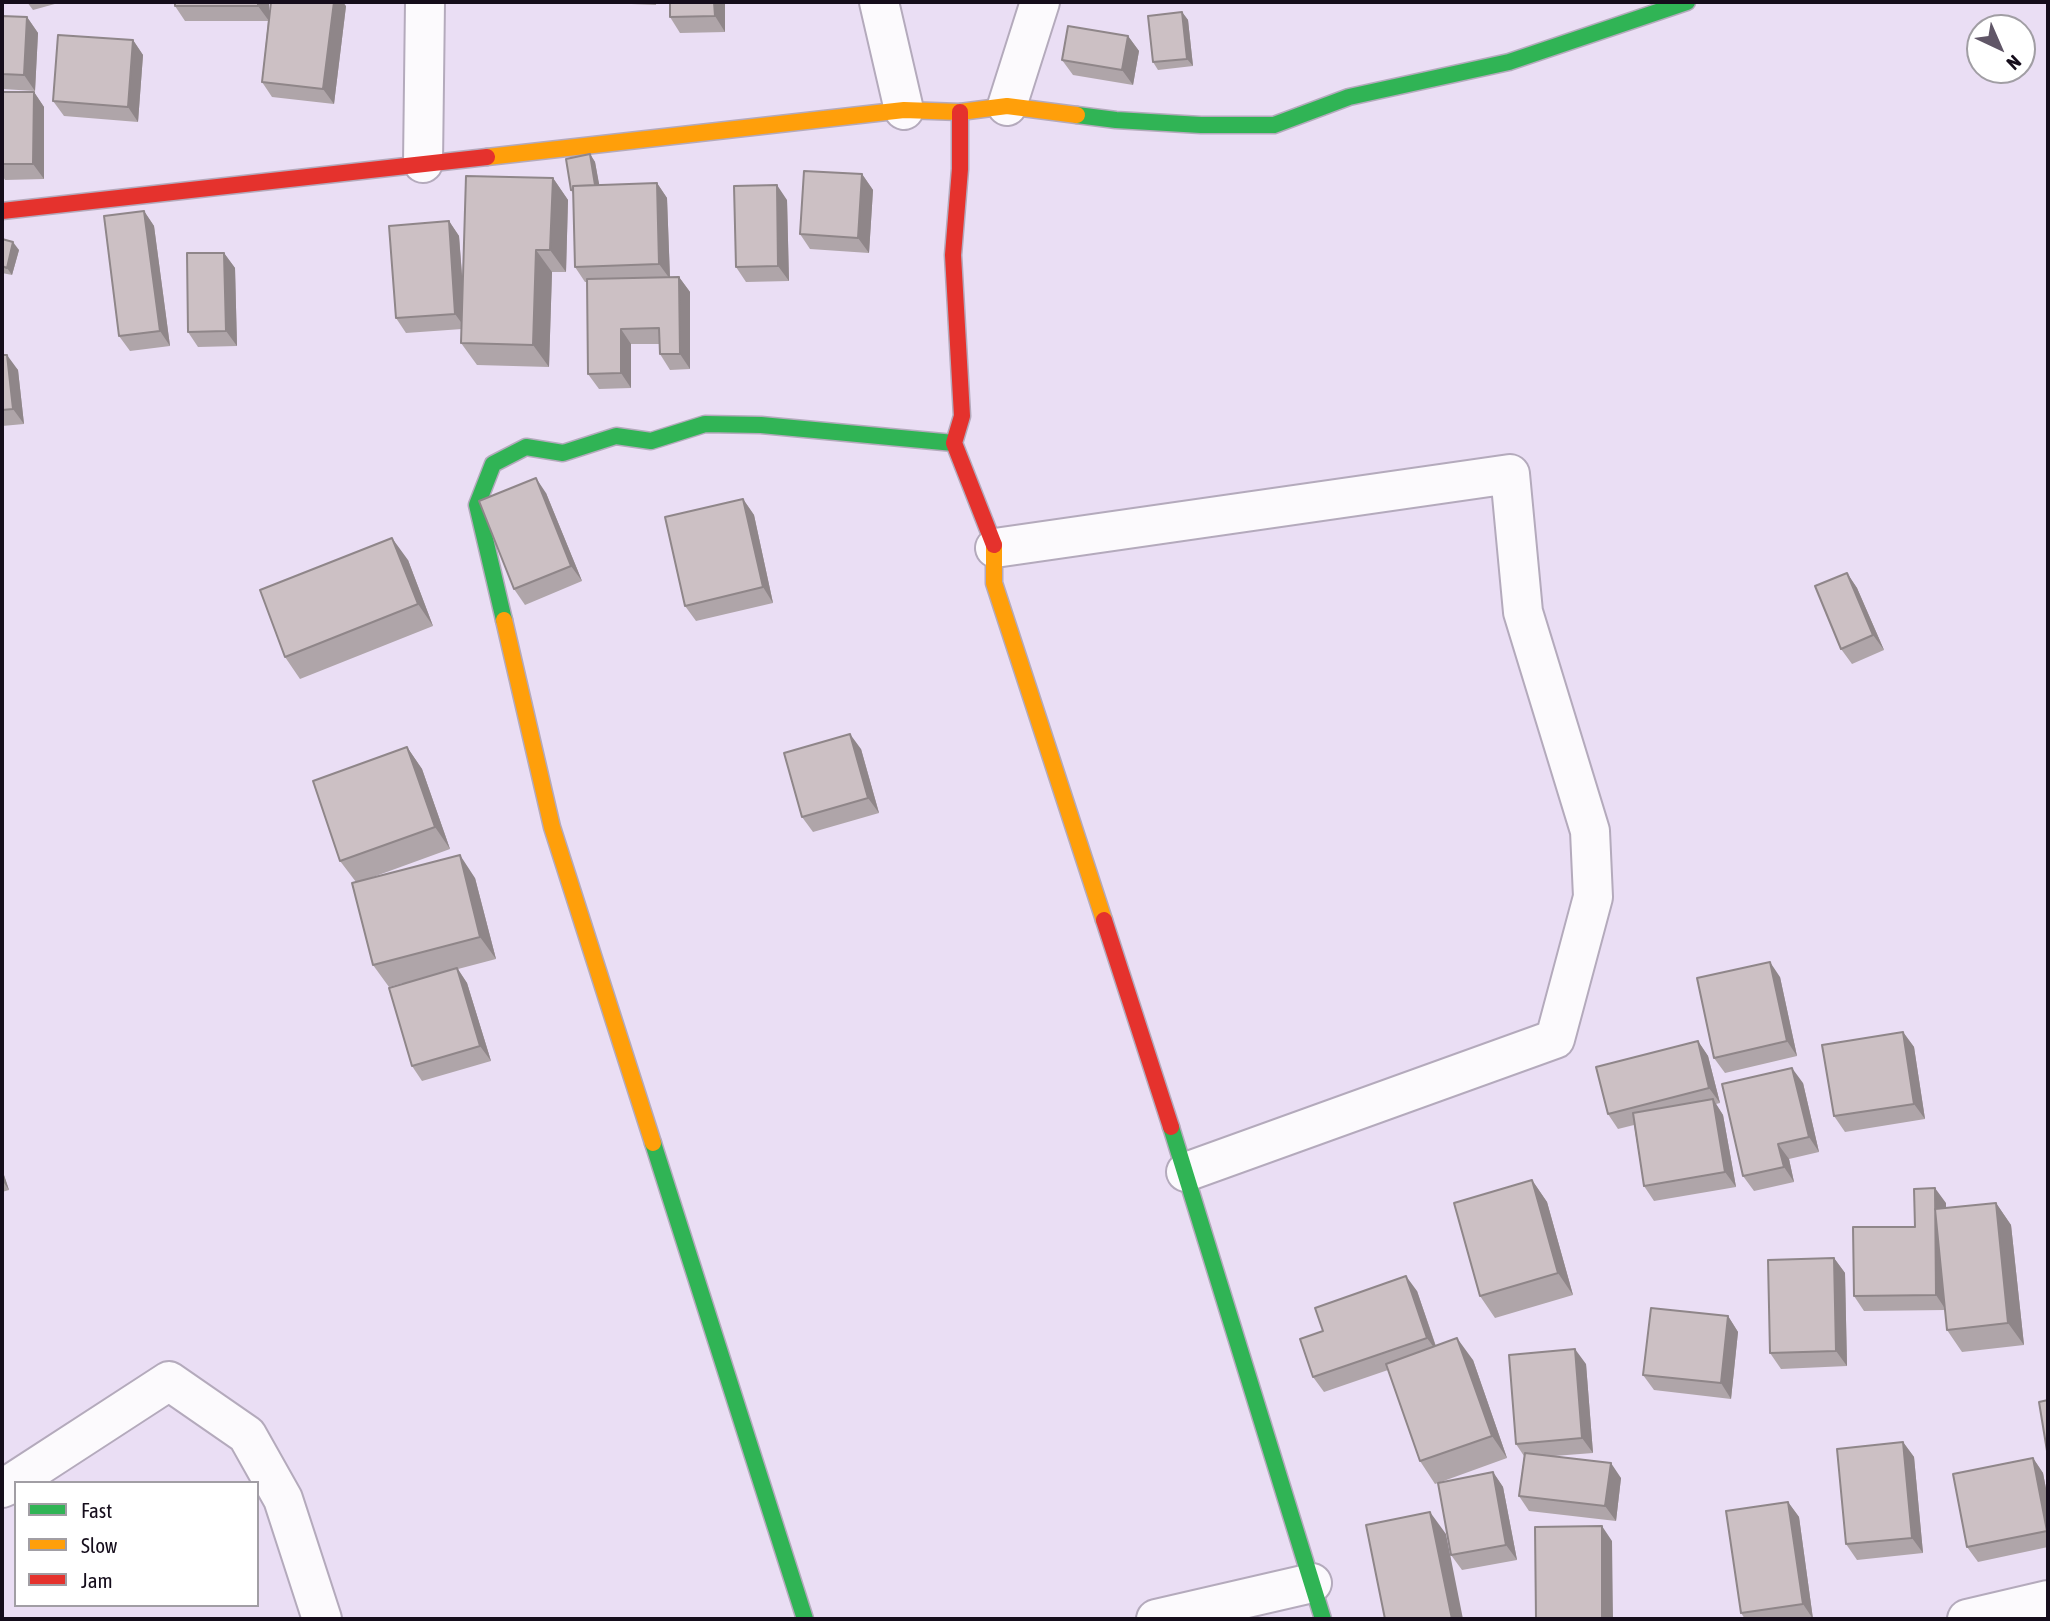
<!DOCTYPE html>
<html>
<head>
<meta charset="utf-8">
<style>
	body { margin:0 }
	#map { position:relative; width:2050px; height:1621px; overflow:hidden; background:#eadef4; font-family:"Asap Condensed",sans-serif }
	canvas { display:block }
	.frame { position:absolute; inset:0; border:4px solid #150d1b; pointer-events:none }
	.legend { position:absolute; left:14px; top:1481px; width:245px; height:126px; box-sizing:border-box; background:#fff; border:2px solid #a19ea4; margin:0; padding:9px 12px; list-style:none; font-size:21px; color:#150d1b }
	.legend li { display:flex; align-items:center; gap:14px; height:35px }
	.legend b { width:35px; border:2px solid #a19ea4 }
	.north { position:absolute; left:1966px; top:14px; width:70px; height:70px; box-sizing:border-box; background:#fff; border:2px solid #a19ea4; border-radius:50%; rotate:136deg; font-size:19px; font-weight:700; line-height:28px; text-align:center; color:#150d1b }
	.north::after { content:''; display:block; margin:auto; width:24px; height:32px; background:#605667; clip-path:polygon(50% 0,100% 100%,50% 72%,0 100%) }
</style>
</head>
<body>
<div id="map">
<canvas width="2050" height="1621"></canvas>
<div class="frame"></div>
<ul class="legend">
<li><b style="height:9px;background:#30b455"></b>Fast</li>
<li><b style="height:9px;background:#ff9f0a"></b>Slow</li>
<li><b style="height:9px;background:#e5322d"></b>Jam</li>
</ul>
<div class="north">N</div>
</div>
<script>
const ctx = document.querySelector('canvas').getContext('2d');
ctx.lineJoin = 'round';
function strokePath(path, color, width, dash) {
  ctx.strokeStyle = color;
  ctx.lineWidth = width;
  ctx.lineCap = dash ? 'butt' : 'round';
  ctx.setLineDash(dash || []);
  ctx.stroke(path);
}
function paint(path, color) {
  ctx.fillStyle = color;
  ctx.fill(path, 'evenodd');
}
const street = new Path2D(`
	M 879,2 L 904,110
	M 1007,106 L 1040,2
	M 423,163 L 425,2
	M 995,548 L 1510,474 L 1523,612 L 1590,831 L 1593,897 L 1555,1039 L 1186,1172
	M 2,1488 L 9,1485 L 169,1381 L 247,1435 L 283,1499 L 322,1619
	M 1156,1619 L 1312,1583
	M 1967,1619 L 2048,1600`);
const fast = new Path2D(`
	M 1077,115 L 1116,120 L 1201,125 L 1274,125 L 1349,97 L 1509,62 L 1687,2
	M 504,620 L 477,505 L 493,464 L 526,447 L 563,453 L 616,436 L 651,441 L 705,424 L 761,425 L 954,443
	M 1171,1127 L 1323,1619
	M 653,1143 L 805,1619`);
const slow = new Path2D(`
	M 487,157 L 904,110 L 960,112 L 1007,106 L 1077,115
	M 994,545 L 994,583 L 1104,920
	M 504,620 L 552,827 L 653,1143`);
const jam = new Path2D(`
	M 960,112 L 960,169 L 953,255 L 962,416 L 954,443 L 994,545
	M 2,211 L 487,157
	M 1104,920 L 1171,1127`);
const wall = new Path2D(`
	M 27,2 L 62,2 L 33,10 Z
	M 175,2 L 269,2 L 269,20 L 346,6 L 334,104 L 272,97 L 262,82 L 268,21 L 185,21 L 175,6 Z
	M 582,2 L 656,2 L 656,5 Z
	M 725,2 L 725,32 L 680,33 L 670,17 Z
	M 1182,12 L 1188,20 L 1193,66 L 1158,70 L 1153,62 Z
	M 2,16 L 27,17 L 38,33 L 35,91 L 2,89 Z
	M 1128,36 L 1139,51 L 1133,85 L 1073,75 L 1062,60 Z
	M 133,40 L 143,55 L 138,122 L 64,116 L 53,101 Z
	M 2,92 L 34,92 L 44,107 L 44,179 L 5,180 L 2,175 Z
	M 590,154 L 595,162 L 599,185 L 657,183 L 667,198 L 670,277 L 679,277 L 690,292 L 690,369 L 670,370 L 660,354 L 659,344 L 631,344 L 631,388 L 599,389 L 588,374 L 587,282 L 585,282 L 575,267 L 573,194 L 571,190 Z
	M 862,174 L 873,190 L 869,253 L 810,249 L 800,234 Z
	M 553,178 L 568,200 L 566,272 L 552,272 L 549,367 L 477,365 L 461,343 L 462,329 L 406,333 L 396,318 L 449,221 L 459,236 L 463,287 Z
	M 787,200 L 789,281 L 746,282 L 736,267 Z
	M 144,211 L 154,226 L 170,346 L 130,351 L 119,336 Z
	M 2,239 L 19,250 L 12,275 L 2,273 Z
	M 224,253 L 235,268 L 237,346 L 198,347 L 188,332 Z
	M 2,355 L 18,370 L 24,424 L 2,426 Z
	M 546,493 L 582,581 L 525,605 L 514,589 Z
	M 743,499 L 754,515 L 773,603 L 696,621 L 685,606 Z
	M 408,560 L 433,626 L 300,679 L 285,657 Z
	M 1847,573 L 1857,588 L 1884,650 L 1852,664 L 1841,649 Z
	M 407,747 L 422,769 L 450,849 L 362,881 L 475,878 L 496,959 L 458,969 L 467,983 L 491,1061 L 422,1081 L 412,1066 L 403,983 L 389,987 L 373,965 L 356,882 L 340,861 Z
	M 861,749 L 879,813 L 813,832 L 802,817 Z
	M 1780,977 L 1797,1056 L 1725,1073 L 1714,1058 Z
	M 1903,1032 L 1914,1047 L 1925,1119 L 1845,1132 L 1834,1116 Z
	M 1698,1041 L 1708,1056 L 1720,1103 L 1716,1104 L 1723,1115 L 1736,1187 L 1654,1201 L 1644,1186 L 1634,1125 L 1618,1129 L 1608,1114 Z
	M 1803,1083 L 1819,1152 L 1789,1159 L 1794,1182 L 1754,1191 L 1743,1176 Z
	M 2,1169 L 9,1190 L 2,1192 Z
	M 1532,1180 L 1547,1202 L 1573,1295 L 1495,1318 L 1480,1296 Z
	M 1946,1203 L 1946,1208 L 1996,1203 L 2011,1225 L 2024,1345 L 1962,1352 L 1947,1330 L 1945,1310 L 1864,1311 L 1854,1296 L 1915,1227 Z
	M 1834,1258 L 1845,1273 L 1847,1366 L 1781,1369 L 1770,1353 Z
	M 1417,1291 L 1436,1346 L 1473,1360 L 1507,1458 L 1438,1483 L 1493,1472 L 1503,1487 L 1517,1560 L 1462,1570 L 1451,1555 L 1438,1483 L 1435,1484 L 1420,1461 L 1388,1370 L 1324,1392 L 1313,1377 L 1323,1331 Z
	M 1728,1316 L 1738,1332 L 1731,1399 L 1654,1390 L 1643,1375 Z
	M 1586,1364 L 1593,1453 L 1554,1456 L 1621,1478 L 1616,1521 L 1529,1511 L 1519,1496 L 1524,1456 L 1516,1444 Z
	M 1903,1442 L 1914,1457 L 1923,1553 L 1857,1560 L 1846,1544 Z
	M 2033,1458 L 2043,1473 L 2048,1499 L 2048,1547 L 1978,1562 L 1967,1547 Z
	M 1788,1502 L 1799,1517 L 1813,1619 L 1745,1619 L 1741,1613 Z`);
const shadedWall = new Path2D(`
	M 258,2 L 269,2 L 269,21 L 258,6 Z
	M 334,2 L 343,2 L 346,6 L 334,104 L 323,89 Z
	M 714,2 L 725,2 L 725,32 L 715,16 Z
	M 1182,12 L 1188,20 L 1193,66 L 1187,59 Z
	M 27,17 L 38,33 L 35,91 L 24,75 Z
	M 1128,36 L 1139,51 L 1133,85 L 1122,70 Z
	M 133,40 L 143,55 L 138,122 L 128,107 Z
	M 34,92 L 44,107 L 44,179 L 33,164 Z
	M 590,154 L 595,162 L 601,194 L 595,186 Z
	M 862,174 L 873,190 L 869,253 L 858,238 Z
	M 553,178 L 568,200 L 566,272 L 550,250 Z
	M 657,183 L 667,198 L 670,279 L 659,264 Z
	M 777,185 L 787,200 L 789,281 L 778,266 Z
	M 144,211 L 154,226 L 170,346 L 160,331 Z
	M 449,221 L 459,236 L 466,329 L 455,314 Z
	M 13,242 L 19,250 L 12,275 L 7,268 Z
	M 536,250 L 552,272 L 549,367 L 533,345 Z
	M 224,253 L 235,268 L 237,346 L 226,331 Z
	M 679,277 L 690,292 L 690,369 L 680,354 Z
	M 621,329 L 631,344 L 631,388 L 621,373 Z
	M 7,355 L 18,370 L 24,424 L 13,409 Z
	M 536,478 L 546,493 L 582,581 L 571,566 Z
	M 743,499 L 754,515 L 773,603 L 763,587 Z
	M 392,538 L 408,560 L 433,626 L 418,604 Z
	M 1847,573 L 1857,588 L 1884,650 L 1873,635 Z
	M 850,734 L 861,749 L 879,813 L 868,798 Z
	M 407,747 L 422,769 L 450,849 L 435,827 Z
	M 460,855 L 475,878 L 496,959 L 480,937 Z
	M 1770,962 L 1780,977 L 1797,1056 L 1787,1041 Z
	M 457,968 L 467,983 L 491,1061 L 480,1046 Z
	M 1903,1032 L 1914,1047 L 1925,1119 L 1914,1104 Z
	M 1698,1041 L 1708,1056 L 1720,1103 L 1709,1088 Z
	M 1792,1068 L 1803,1083 L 1819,1152 L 1809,1137 Z
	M 1713,1099 L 1723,1115 L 1736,1187 L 1725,1172 Z
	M 1778,1144 L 1789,1159 L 1794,1182 L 1784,1167 Z
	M 2,1169 L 9,1190 L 2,1180 Z
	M 1532,1180 L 1547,1202 L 1573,1295 L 1558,1273 Z
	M 1935,1188 L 1946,1203 L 1946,1310 L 1936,1295 Z
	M 1996,1203 L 2011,1225 L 2024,1345 L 2008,1323 Z
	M 1834,1258 L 1845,1273 L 1847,1366 L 1836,1351 Z
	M 1406,1276 L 1417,1291 L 1438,1353 L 1427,1338 Z
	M 1728,1316 L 1738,1332 L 1731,1399 L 1721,1383 Z
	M 1457,1338 L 1473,1360 L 1507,1458 L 1492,1436 Z
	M 1575,1349 L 1586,1364 L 1593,1453 L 1582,1438 Z
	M 1903,1442 L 1914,1457 L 1923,1553 L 1912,1538 Z
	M 2033,1458 L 2043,1473 L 2048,1499 L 2048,1533 L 2047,1531 Z
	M 1611,1463 L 1621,1478 L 1616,1521 L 1605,1506 Z
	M 1493,1472 L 1503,1487 L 1517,1560 L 1506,1545 Z
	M 1788,1502 L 1799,1517 L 1813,1619 L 1803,1604 Z
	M 1430,1512 L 1446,1534 L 1463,1619 L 1452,1619 Z
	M 1602,1526 L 1612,1541 L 1613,1619 L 1602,1619 Z`);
const building = new Path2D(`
	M 175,2 L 258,2 L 258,6 L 175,6 Z
	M 271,2 L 334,2 L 323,89 L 262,82 Z
	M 670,2 L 714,2 L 715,16 L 670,17 Z
	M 1182,12 L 1187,59 L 1153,62 L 1148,16 Z
	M 2,16 L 27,17 L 24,75 L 2,74 Z
	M 1068,26 L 1128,36 L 1122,70 L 1062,60 Z
	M 58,35 L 133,40 L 128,107 L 53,101 Z
	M 2,92 L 34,92 L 33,164 L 2,164 Z
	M 590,154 L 595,185 L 573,186 L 573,190 L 571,190 L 566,159 Z
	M 804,171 L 862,174 L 858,238 L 800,234 Z
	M 466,176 L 553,178 L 550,250 L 536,250 L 533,345 L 461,343 Z
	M 657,183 L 659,264 L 575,267 L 573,186 Z
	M 777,185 L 778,266 L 736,267 L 734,186 Z
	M 144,211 L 160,331 L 119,336 L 104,216 Z
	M 449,221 L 455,314 L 396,318 L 389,226 Z
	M 2,239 L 13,242 L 7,268 L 2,266 Z
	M 187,253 L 224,253 L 226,331 L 188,332 Z
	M 679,277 L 680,354 L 660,354 L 659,328 L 621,329 L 621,373 L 588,374 L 587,279 Z
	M 2,355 L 7,355 L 13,409 L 2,410 Z
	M 536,478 L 571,566 L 514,589 L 479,501 Z
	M 743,499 L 763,587 L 685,606 L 665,517 Z
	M 392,538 L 418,604 L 285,657 L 260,590 Z
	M 1847,573 L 1873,635 L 1841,649 L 1815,586 Z
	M 850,734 L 868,798 L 802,817 L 784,753 Z
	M 407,747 L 435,827 L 340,861 L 313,781 Z
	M 460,855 L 480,937 L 373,965 L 352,883 Z
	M 1770,962 L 1787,1041 L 1714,1058 L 1697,978 Z
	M 457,968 L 480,1046 L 412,1066 L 389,988 Z
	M 1903,1032 L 1914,1104 L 1834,1116 L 1822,1045 Z
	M 1698,1041 L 1709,1088 L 1608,1114 L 1596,1067 Z
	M 1792,1068 L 1809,1137 L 1778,1144 L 1784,1167 L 1743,1176 L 1722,1084 Z
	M 1713,1099 L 1725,1172 L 1644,1186 L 1633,1113 Z
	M 1532,1180 L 1558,1273 L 1480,1296 L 1454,1203 Z
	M 1935,1188 L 1936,1295 L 1854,1296 L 1853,1227 L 1915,1227 L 1914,1189 Z
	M 1996,1203 L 2008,1323 L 1947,1330 L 1935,1209 Z
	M 1834,1258 L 1836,1351 L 1770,1353 L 1768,1260 Z
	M 1406,1276 L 1427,1338 L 1313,1377 L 1300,1339 L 1323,1331 L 1315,1308 Z
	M 1651,1308 L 1728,1316 L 1721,1383 L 1643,1375 Z
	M 1457,1338 L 1492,1436 L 1420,1461 L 1386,1364 Z
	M 1575,1349 L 1582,1438 L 1516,1444 L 1509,1355 Z
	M 2048,1400 L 2048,1457 L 2039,1402 Z
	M 1903,1442 L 1912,1538 L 1846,1544 L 1837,1449 Z
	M 1525,1453 L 1611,1463 L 1605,1506 L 1519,1496 Z
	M 2033,1458 L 2047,1531 L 1967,1547 L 1953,1474 Z
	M 1493,1472 L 1506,1545 L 1451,1555 L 1438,1483 Z
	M 1788,1502 L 1803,1604 L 1741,1613 L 1726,1511 Z
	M 1430,1512 L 1452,1619 L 1385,1619 L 1366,1525 Z
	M 1602,1526 L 1602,1619 L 1536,1619 L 1535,1527 Z`);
strokePath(street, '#b4aabc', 42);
strokePath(fast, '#b4aabc', 19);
strokePath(slow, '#b4aabc', 19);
strokePath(jam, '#b4aabc', 19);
strokePath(street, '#fcfafd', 38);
strokePath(fast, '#30b455', 16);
strokePath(slow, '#ff9f0a', 16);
strokePath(jam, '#e5322d', 16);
paint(wall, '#afa5a9');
paint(shadedWall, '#8f8689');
paint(building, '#ccc0c4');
strokePath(building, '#8f8689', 2);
</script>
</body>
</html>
